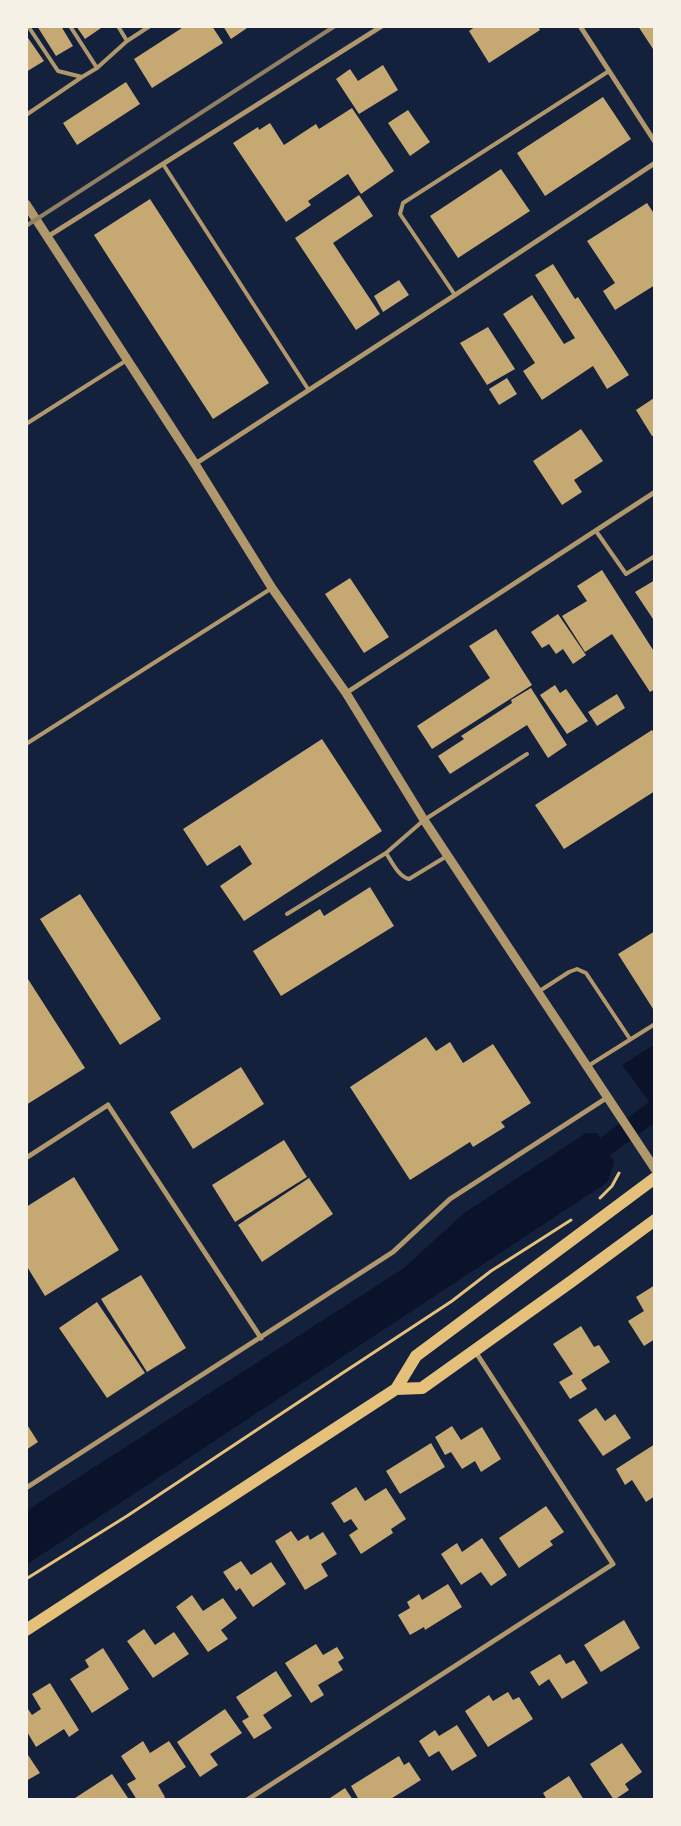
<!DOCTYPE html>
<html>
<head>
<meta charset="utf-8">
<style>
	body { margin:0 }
	#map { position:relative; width:681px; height:1826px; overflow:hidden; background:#14213d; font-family:"IBM Plex Serif",serif }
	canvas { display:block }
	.frame { position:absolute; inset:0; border:28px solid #f6f1e7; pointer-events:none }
</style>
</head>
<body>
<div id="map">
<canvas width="681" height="1826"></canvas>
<div class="frame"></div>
</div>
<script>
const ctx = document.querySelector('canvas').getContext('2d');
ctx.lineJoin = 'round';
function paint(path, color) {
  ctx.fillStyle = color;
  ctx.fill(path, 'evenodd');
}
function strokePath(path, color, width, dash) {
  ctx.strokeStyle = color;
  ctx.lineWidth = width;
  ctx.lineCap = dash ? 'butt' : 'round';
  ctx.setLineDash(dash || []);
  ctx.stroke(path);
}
const water = new Path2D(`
	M 655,1044 L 655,1110 L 622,1065 Z
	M 586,1133 L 597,1133 L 614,1162 L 608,1182 L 26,1565 L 26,1511 L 404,1268 L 464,1213 Z`);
const canal = new Path2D(`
	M 584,1162 L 655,1110`);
const building = new Path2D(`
	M 37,26 L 61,26 L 73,46 L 56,56 Z
	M 76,26 L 104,26 L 85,39 Z
	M 185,26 L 212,26 L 223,43 L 152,88 L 134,59 Z
	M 223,26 L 250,26 L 231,39 Z
	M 476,26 L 538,26 L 540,30 L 489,63 L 469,31 Z
	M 638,26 L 655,26 L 655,52 Z
	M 26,35 L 44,61 L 26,72 Z
	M 383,65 L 398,90 L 359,114 L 336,79 L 350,69 L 358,81 Z
	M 126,82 L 140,104 L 77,145 L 63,123 Z
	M 603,97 L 631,139 L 545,196 L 517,153 Z
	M 352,108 L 394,171 L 361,194 L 348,174 L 308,201 L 311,205 L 286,222 L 233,143 L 258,127 L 259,130 L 270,123 L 284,145 L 316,124 L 319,129 Z
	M 408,110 L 430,142 L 410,156 L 388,123 Z
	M 501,169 L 530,211 L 458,258 L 430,216 Z
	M 359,195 L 373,216 L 333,243 L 380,314 L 356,330 L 295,238 Z
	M 150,199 L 269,383 L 213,419 L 94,235 Z
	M 647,203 L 655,215 L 655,285 L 615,310 L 603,291 L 615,283 L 587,241 Z
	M 553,264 L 575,299 L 578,297 L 629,375 L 607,389 L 593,366 L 542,400 L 523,371 L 535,363 L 503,314 L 532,295 L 564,344 L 575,338 L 535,275 Z
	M 399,280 L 409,295 L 383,312 L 374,296 Z
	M 488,327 L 515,369 L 487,385 L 460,343 Z
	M 507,378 L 517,394 L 499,405 L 489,389 Z
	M 654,398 L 655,435 L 652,436 L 636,410 Z
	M 581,429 L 603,461 L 574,480 L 582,492 L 562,505 L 533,461 Z
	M 602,570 L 655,653 L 655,689 L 650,692 L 612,634 L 585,652 L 562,616 L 587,601 L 577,586 Z
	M 350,578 L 389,637 L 364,653 L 325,594 Z
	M 655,580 L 655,622 L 635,592 Z
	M 558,614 L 586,655 L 573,664 L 563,649 L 556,654 L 549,644 L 542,648 L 531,632 Z
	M 496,629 L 532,685 L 432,749 L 417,726 L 490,678 L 469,646 Z
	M 555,685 L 560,693 L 566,689 L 588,721 L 567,734 L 540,695 Z
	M 531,688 L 567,745 L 548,758 L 527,725 L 450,774 L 438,756 L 464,739 L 461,736 L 512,703 L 511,700 Z
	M 617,694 L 625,708 L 597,726 L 588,712 Z
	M 652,730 L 655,734 L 655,791 L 564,849 L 535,805 Z
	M 322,739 L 382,831 L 244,921 L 220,886 L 252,864 L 240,845 L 207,866 L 183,829 Z
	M 370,887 L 394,926 L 281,996 L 253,951 L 320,909 L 324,916 Z
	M 80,894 L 161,1019 L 120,1045 L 40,919 Z
	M 655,931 L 655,1012 L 618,954 Z
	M 26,976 L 85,1068 L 26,1105 Z
	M 426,1037 L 436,1051 L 450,1042 L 463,1063 L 493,1044 L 531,1103 L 501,1122 L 505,1127 L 473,1147 L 470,1142 L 410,1180 L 350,1087 Z
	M 241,1067 L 264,1104 L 193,1149 L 170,1112 Z
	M 284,1140 L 307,1177 L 235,1222 L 212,1185 Z
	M 74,1177 L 119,1250 L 45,1296 L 26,1265 L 26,1207 Z
	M 309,1178 L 333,1214 L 262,1262 L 238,1225 Z
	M 141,1275 L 186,1348 L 147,1372 L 101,1299 Z
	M 655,1285 L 655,1339 L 644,1346 L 628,1321 L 644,1311 L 636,1297 Z
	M 97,1302 L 145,1373 L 107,1398 L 59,1328 Z
	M 581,1326 L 594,1347 L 599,1345 L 610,1362 L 581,1380 L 587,1389 L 570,1399 L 559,1382 L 573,1374 L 553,1344 Z
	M 596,1408 L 605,1421 L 615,1414 L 631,1438 L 603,1456 L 578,1420 Z
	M 26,1423 L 38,1442 L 26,1450 Z
	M 452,1426 L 461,1440 L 482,1427 L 501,1459 L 481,1472 L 475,1461 L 462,1469 L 451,1452 L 445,1455 L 435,1437 Z
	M 431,1443 L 445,1467 L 400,1494 L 386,1471 Z
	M 655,1444 L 655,1496 L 646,1502 L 632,1480 L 625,1485 L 616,1469 Z
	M 356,1487 L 365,1501 L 386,1488 L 406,1519 L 391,1529 L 393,1533 L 361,1554 L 349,1535 L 358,1529 L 351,1519 L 344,1523 L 331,1503 Z
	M 546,1506 L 564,1532 L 550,1541 L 553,1545 L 519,1568 L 499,1538 Z
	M 291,1531 L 298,1541 L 308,1535 L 310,1540 L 323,1532 L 337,1554 L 321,1564 L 328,1576 L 305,1590 L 275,1541 Z
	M 482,1538 L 507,1575 L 491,1586 L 481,1572 L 461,1585 L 441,1554 L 457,1543 L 462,1552 Z
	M 241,1561 L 251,1575 L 271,1562 L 286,1584 L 253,1607 L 240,1588 L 236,1591 L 223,1572 Z
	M 448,1584 L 462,1607 L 425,1630 L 424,1627 L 410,1635 L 398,1615 L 410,1608 L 407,1602 L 419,1594 L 422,1600 Z
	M 192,1595 L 203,1611 L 223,1598 L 237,1618 L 221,1630 L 228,1639 L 208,1652 L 176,1607 Z
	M 624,1620 L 640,1648 L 601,1672 L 584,1645 Z
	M 144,1629 L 155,1645 L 174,1632 L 189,1654 L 153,1678 L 127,1641 Z
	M 316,1644 L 323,1655 L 337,1647 L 344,1658 L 338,1662 L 343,1670 L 318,1685 L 324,1695 L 311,1703 L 285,1663 Z
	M 103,1648 L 129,1689 L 92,1713 L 70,1679 L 89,1667 L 85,1660 Z
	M 560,1654 L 566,1664 L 574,1660 L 588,1683 L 562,1699 L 549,1679 L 539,1686 L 530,1672 Z
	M 276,1671 L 292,1696 L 263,1715 L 272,1728 L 254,1739 L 242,1721 L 249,1717 L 236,1697 Z
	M 50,1683 L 79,1730 L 69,1737 L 64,1729 L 36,1747 L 26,1730 L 26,1706 L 32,1715 L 41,1709 L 32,1694 Z
	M 508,1692 L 513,1700 L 519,1697 L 533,1719 L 488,1747 L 465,1711 L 489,1695 L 493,1701 Z
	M 225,1709 L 242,1733 L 210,1754 L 218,1765 L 200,1777 L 177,1742 Z
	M 457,1725 L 477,1756 L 452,1771 L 439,1751 L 429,1757 L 419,1741 L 435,1730 L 439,1736 Z
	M 143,1741 L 150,1753 L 169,1741 L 186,1767 L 158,1785 L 165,1797 L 162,1800 L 137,1800 L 127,1784 L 136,1779 L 121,1756 Z
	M 622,1743 L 642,1772 L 625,1784 L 629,1790 L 614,1800 L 590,1764 Z
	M 26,1752 L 40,1773 L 26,1781 Z
	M 399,1756 L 404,1765 L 409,1762 L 421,1780 L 389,1800 L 359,1800 L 351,1786 Z
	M 112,1774 L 128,1798 L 126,1800 L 72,1800 Z
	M 569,1776 L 584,1800 L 547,1800 L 543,1793 Z
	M 345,1788 L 353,1800 L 327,1800 Z`);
const path = new Path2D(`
	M 600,1198 L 612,1186 L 619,1173
	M 26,1579 L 127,1516 L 335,1378 L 452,1301 L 491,1271 L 571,1220`);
const service = new Path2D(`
	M 28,26 L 58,71 L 82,77 L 97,68 L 127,41 L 150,26
	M 70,26 L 97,68
	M 118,26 L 127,41
	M 26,115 L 82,77
	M 163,164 L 308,389
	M 455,295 L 400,214 L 403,203 L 609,71
	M 26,424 L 127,360
	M 596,531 L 626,574 L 655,556
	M 26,744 L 272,588
	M 386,853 C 392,862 398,876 409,879 L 447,856
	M 287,914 L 386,853 L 424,820 L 527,754
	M 538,992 L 569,972 L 577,969 L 586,973 L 630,1039
	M 588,1066 L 655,1024`);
const minor = new Path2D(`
	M 580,26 L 655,142
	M 47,237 L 382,26
	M 195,464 L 455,295 L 655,163
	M 346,693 L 655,492
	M 26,1158 L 108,1105 L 261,1338
	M 26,1488 L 393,1252 L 450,1199 L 608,1097
	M 247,1800 L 613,1564 L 475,1351`);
const tertiary = new Path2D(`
	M 26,204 L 195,464 L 272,588 L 346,693 L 424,820 L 655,1169`);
const primary = new Path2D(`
	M 396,1389 L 422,1388 L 572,1281 L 655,1220
	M 26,1630 L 396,1389 L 416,1356 L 655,1178`);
const rail = new Path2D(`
	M 26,226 L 335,26`);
paint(water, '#0b132b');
strokePath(canal, '#0b132b', 20);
paint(building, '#c6a872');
strokePath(path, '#e5c07b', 3);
strokePath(service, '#b1986c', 4);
strokePath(minor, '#b1986c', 5);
strokePath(tertiary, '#b1986c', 9);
strokePath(primary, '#e5c07b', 12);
strokePath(rail, '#918062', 4);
</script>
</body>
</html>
